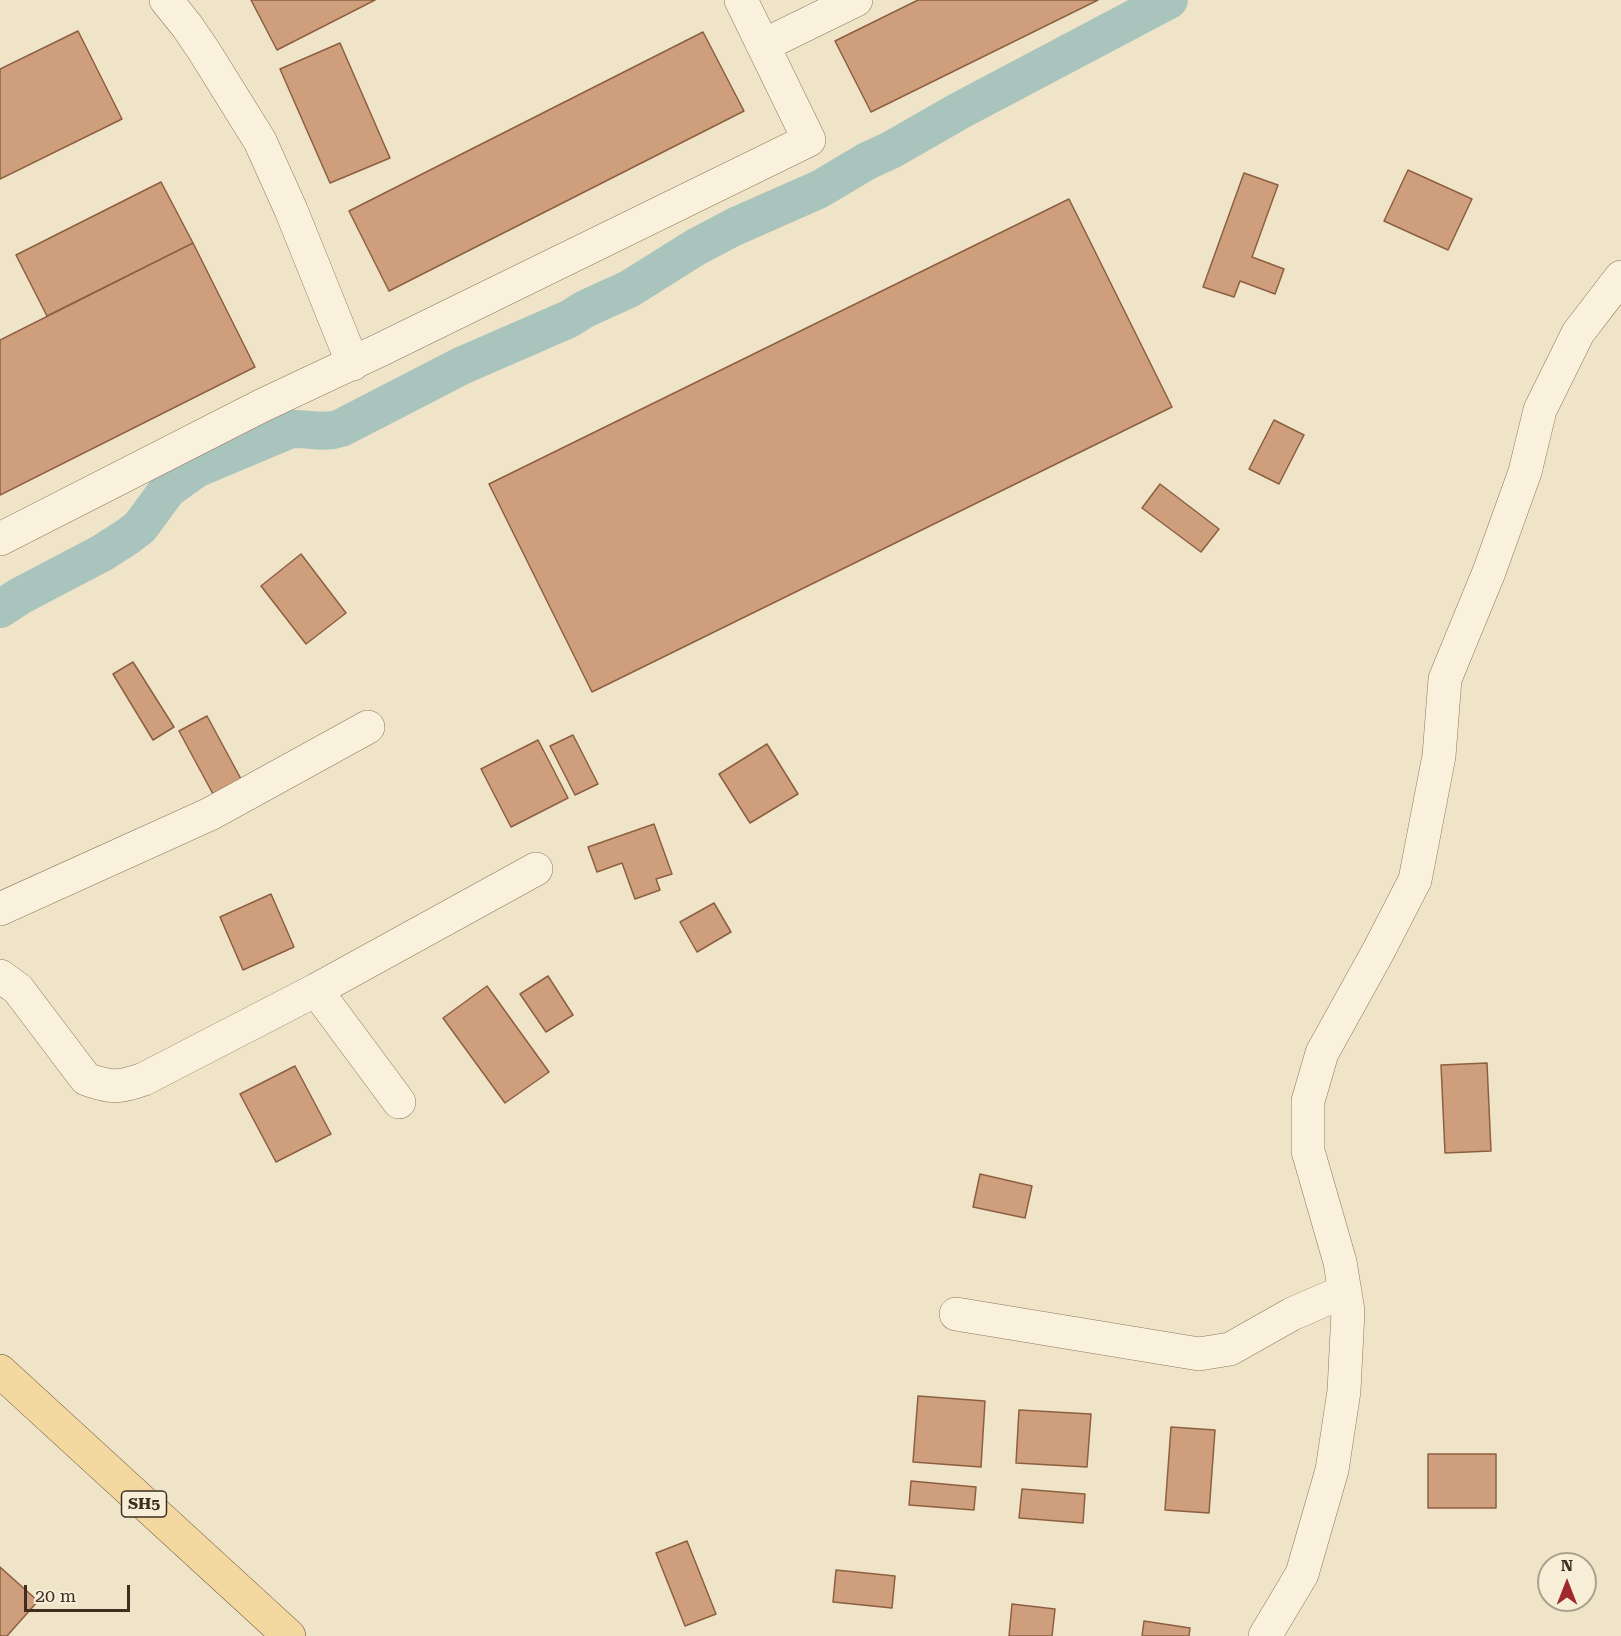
<!DOCTYPE html>
<html>
<head>
<meta charset="utf-8">
<style>
	body { margin:0 }
	#map { position:relative; width:1621px; height:1636px; overflow:hidden; background:#f0e4c8; font-family:"Roboto Serif",serif }
	canvas { display:block }
	.north { position:absolute; left:1537px; top:1552px; width:60px; height:60px; box-sizing:border-box; background:#f7eed8; border:2px solid #ada18e; border-radius:50%; rotate:0deg; font-size:16px; font-weight:700; line-height:24px; text-align:center; color:#3d2e20 }
	.north::after { content:''; display:block; margin:auto; width:21px; height:27px; background:#9e2a2b; clip-path:polygon(50% 0,100% 100%,50% 72%,0 100%) }
	.scale { position:absolute; left:24px; top:1585px; width:106px; height:27px; box-sizing:border-box; border:3px solid #3d2e20; border-top:0; padding-left:8px; font-size:18px; line-height:21px; white-space:nowrap; color:#3d2e20; -webkit-text-stroke:4px #f7eed8; paint-order:stroke }
</style>
</head>
<body>
<div id="map">
<canvas width="1621" height="1636"></canvas>
<div class="north">N</div>
<div class="scale">20 m</div>
</div>
<script>
const ctx = document.querySelector('canvas').getContext('2d');
ctx.lineJoin = 'round';
function strokePath(path, color, width, dash) {
  ctx.strokeStyle = color;
  ctx.lineWidth = width;
  ctx.lineCap = dash ? 'butt' : 'round';
  ctx.setLineDash(dash || []);
  ctx.stroke(path);
}
function paint(path, color) {
  ctx.fillStyle = color;
  ctx.fill(path, 'evenodd');
}
function write(font, color, halo, rows, align = 'center') {
  ctx.font = font + ' "Roboto Serif",serif';
  ctx.lineWidth = 4.5;
  ctx.setLineDash([]);
  ctx.textBaseline = 'middle';
  ctx.strokeStyle = halo;
  ctx.fillStyle = color;
  for (const [text, x, y, turn = 0] of rows) {
    ctx.save();
    ctx.translate(x, y);
    ctx.rotate((+turn || 0) * Math.PI / 180);
    ctx.textAlign = isNaN(turn) ? turn : align;
    if (halo) ctx.strokeText(text, 0, 0);
    ctx.fillText(text, 0, 0);
    ctx.restore();
  }
}
const canal = new Path2D(`
	M 0,609 L 20,596 L 102,553 L 127,537 L 140,527 L 168,489 L 196,469 L 291,429 C 309,428 323,434 341,428 L 461,366 L 569,319 L 585,309 L 629,289 L 696,247 L 734,227 L 820,189 L 867,161 L 891,150 L 959,111 L 1169,0`);
const building = new Path2D(`
	M 251,0 L 375,0 L 277,50 Z
	M 918,0 L 1098,0 L 871,112 L 835,41 Z
	M 78,31 L 122,119 L 0,179 L 0,69 Z
	M 703,32 L 744,111 L 389,291 L 349,211 Z
	M 340,43 L 390,158 L 330,183 L 280,69 Z
	M 1408,170 L 1472,199 L 1448,250 L 1384,221 Z
	M 1244,173 L 1278,185 L 1252,257 L 1284,269 L 1275,294 L 1240,281 L 1234,297 L 1203,287 Z
	M 161,182 L 193,243 L 47,316 L 16,255 Z
	M 1069,199 L 1172,407 L 592,692 L 489,484 Z
	M 193,243 L 255,367 L 0,495 L 0,340 Z
	M 1274,420 L 1304,435 L 1279,484 L 1249,469 Z
	M 1160,484 L 1219,529 L 1201,552 L 1142,508 Z
	M 301,554 L 346,613 L 306,644 L 261,586 Z
	M 133,662 L 174,727 L 153,740 L 113,674 Z
	M 207,716 L 241,779 L 213,794 L 179,731 Z
	M 573,735 L 598,784 L 575,795 L 550,746 Z
	M 538,740 L 568,798 L 511,827 L 481,769 Z
	M 767,744 L 798,794 L 750,823 L 719,774 Z
	M 654,824 L 672,874 L 656,879 L 660,890 L 635,899 L 622,863 L 597,872 L 588,847 Z
	M 271,894 L 294,947 L 243,970 L 220,917 Z
	M 714,903 L 731,932 L 697,952 L 680,922 Z
	M 548,976 L 573,1015 L 546,1032 L 520,994 Z
	M 487,986 L 549,1072 L 505,1103 L 443,1018 Z
	M 1487,1063 L 1491,1151 L 1445,1153 L 1441,1065 Z
	M 295,1066 L 331,1134 L 276,1162 L 240,1094 Z
	M 980,1174 L 1032,1186 L 1025,1218 L 973,1207 Z
	M 918,1396 L 985,1401 L 981,1467 L 913,1462 Z
	M 1019,1410 L 1091,1414 L 1087,1467 L 1016,1463 Z
	M 1171,1427 L 1215,1430 L 1209,1513 L 1165,1510 Z
	M 1428,1454 L 1496,1454 L 1496,1508 L 1428,1508 Z
	M 911,1481 L 976,1487 L 974,1510 L 909,1505 Z
	M 1022,1489 L 1085,1494 L 1083,1523 L 1019,1518 Z
	M 687,1541 L 716,1614 L 685,1626 L 656,1553 Z
	M 0,1567 L 38,1601 L 7,1636 L 0,1636 Z
	M 836,1570 L 895,1576 L 892,1608 L 833,1602 Z
	M 1012,1604 L 1055,1609 L 1052,1636 L 1009,1636 Z
	M 1144,1621 L 1190,1628 L 1189,1636 L 1142,1636 Z`);
const minor = new Path2D(`
	M 166,0 L 187,26 L 204,51 L 260,141 L 291,210 L 353,364
	M 764,45 L 856,0
	M 0,539 L 261,406 L 382,349 L 809,140 L 741,0
	M 0,909 L 210,814 L 368,727
	M 0,976 L 18,989 L 86,1079 C 111,1088 119,1088 144,1079 L 316,990 L 536,869
	M 316,990 L 399,1102
	M 956,1314 L 1199,1354 L 1230,1349 L 1292,1314 L 1345,1291
	M 1265,1636 L 1302,1574 L 1332,1470 L 1344,1391 L 1348,1311 L 1340,1262 L 1308,1151 L 1308,1101 L 1322,1053 L 1379,950 L 1415,880 L 1439,756 L 1445,679 L 1489,572 L 1525,472 L 1540,410 L 1578,333 L 1621,277`);
const major = new Path2D(`
	M 0,1371 L 289,1636`);
const shields = [
	[144,1504,45]
];
const shieldNames = [
	["SH5",144,1504]
];
strokePath(canal, '#a9c4bc', 38);
paint(building, '#cf9f7d');
strokePath(building, '#8d5f41', 1.5);
strokePath(minor, '#8d765c', 34);
strokePath(major, '#5b4430', 34);
strokePath(minor, '#faf1dc', 33);
strokePath(major, '#f3d9a0', 33);
for (const [x, y, w] of shields) {
  const box = new Path2D();
  box.roundRect(x - w / 2, y - 13, w, 26, 4.5);
  ctx.fillStyle = '#f7eed8';
  ctx.fill(box);
  strokePath(box, '#3d2e20', 1.5);
}
write('bold 16px', '#3d2e20', null, shieldNames);
</script>
</body>
</html>
